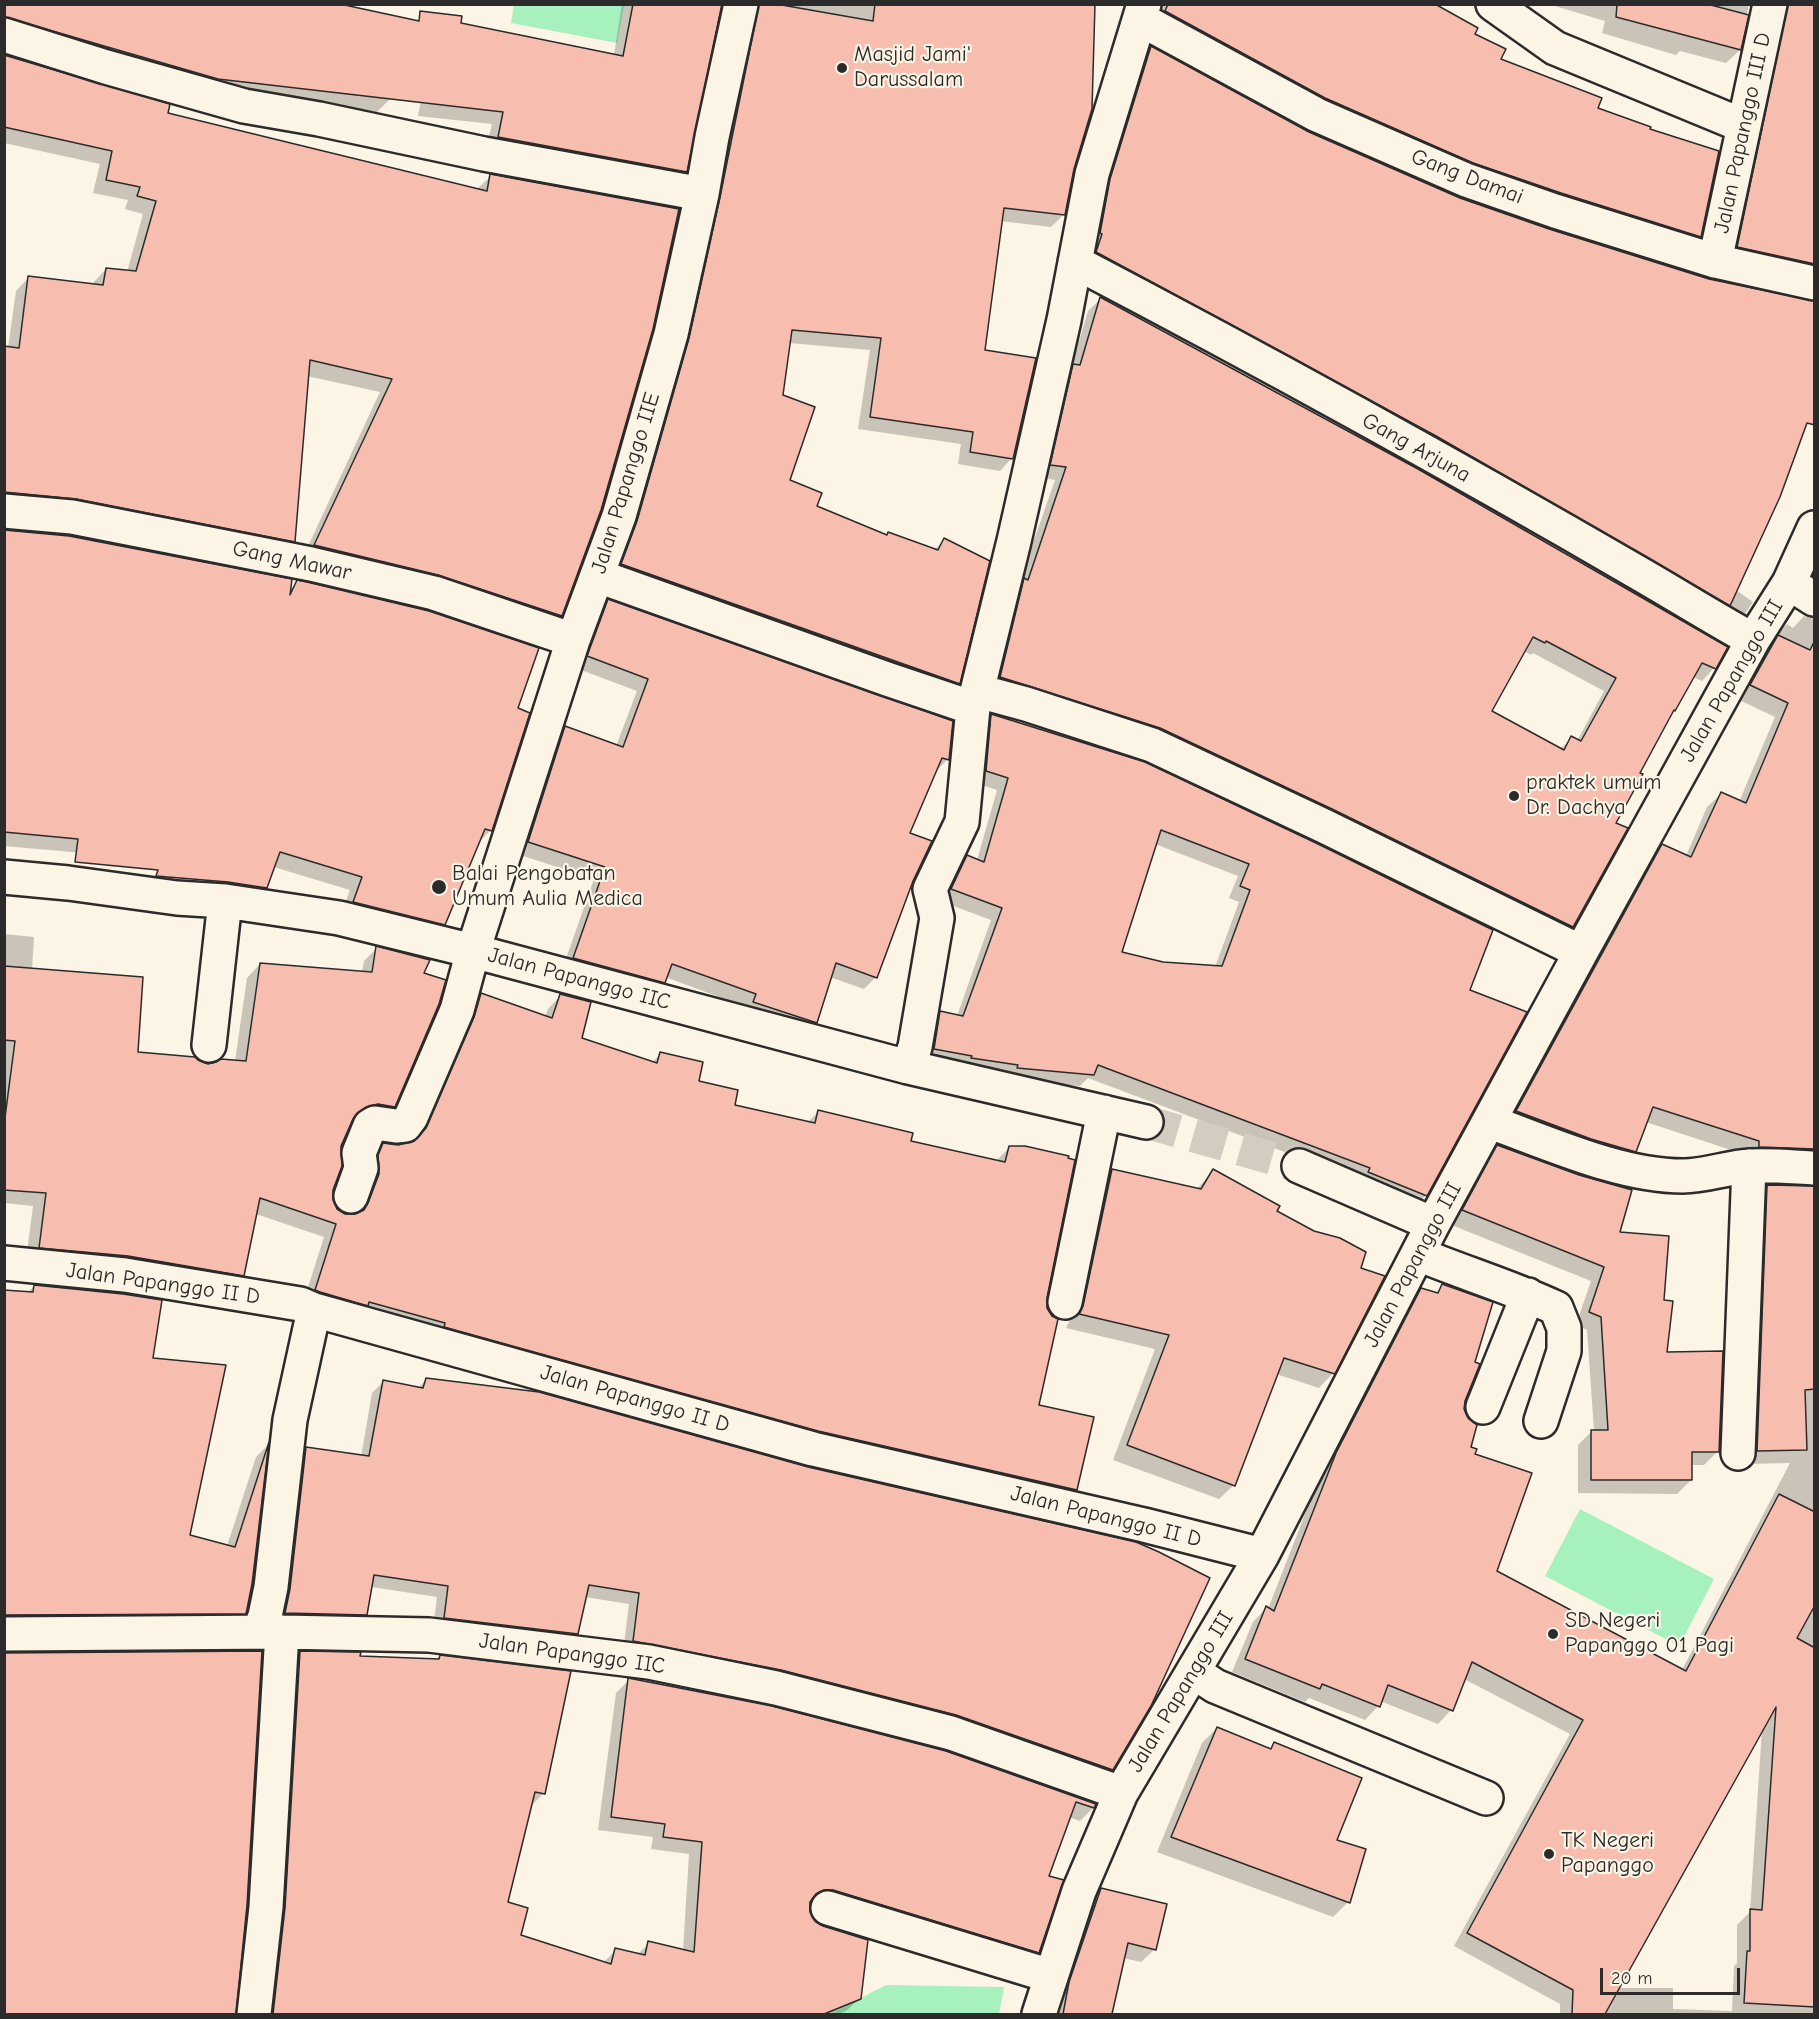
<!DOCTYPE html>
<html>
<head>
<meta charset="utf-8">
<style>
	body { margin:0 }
	#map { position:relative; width:1819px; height:2019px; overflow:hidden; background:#fcf5e5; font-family:"Comic Neue",sans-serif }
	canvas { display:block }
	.frame { position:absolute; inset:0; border:6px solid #2b2b2b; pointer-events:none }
	.scale { position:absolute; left:1600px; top:1968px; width:140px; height:27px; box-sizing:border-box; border:3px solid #2b2b2b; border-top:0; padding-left:8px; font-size:18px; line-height:21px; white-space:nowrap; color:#2b2b2b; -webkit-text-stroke:4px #fcf5e5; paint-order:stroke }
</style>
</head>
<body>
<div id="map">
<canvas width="1819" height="2019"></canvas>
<div class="frame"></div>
<div class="scale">20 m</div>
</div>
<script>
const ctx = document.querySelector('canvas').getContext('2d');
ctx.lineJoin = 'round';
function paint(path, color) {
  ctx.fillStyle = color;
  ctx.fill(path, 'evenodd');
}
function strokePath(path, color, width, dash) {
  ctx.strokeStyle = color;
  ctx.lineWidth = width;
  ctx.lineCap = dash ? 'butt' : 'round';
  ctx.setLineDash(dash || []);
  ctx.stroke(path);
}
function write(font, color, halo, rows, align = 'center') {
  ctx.font = font + ' "Comic Neue",sans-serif';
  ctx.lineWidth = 4.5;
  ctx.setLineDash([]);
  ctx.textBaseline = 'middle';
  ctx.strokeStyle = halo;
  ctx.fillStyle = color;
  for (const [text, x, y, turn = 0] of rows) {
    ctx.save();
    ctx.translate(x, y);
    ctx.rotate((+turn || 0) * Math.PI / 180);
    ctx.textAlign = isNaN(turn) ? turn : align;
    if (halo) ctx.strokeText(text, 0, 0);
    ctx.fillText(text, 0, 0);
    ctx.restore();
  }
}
const green = new Path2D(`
	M 514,5 L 514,4 L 624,5 L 617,43 L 511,23 Z
	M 1580,1509 L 1714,1579 L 1679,1646 L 1545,1576 Z
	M 886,1985 L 1004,1987 L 999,2014 L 830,2014 Z`);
const shadow = new Path2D(`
	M 4,4 L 390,99 L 377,112 L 204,92 L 4,33 Z
	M 622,4 L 720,4 L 685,171 L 673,184 L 486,150 L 492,124 L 418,116 L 434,34 L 614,55 Z
	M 743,4 L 1094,4 L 1073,168 L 1064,214 L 1051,227 L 1000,221 L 983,351 L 1012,458 L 1000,471 L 958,464 L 961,444 L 858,429 L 870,350 L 789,343 L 781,396 L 788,481 L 815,507 L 886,536 L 888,534 L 934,550 L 944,540 L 958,683 L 946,695 L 610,577 Z
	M 1163,4 L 1432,4 L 1473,34 L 1499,59 L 1596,109 L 1700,236 L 1687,249 L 1548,205 L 1153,24 Z
	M 1548,4 L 1749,4 L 1740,50 L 1726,63 L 1680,51 L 1676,55 L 1602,33 L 1605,21 Z
	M 1770,4 L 1814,4 L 1814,285 L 1724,260 Z
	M 1151,48 L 1309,134 L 1459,199 L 1549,230 L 1710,281 L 1736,590 L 1753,602 L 1745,614 L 1732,628 L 1083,266 L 1137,62 Z
	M 4,56 L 166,114 L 477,189 L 491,176 L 600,510 L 560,616 L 547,629 L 302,559 L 380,392 L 307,376 L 293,541 L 280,554 L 4,506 L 4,348 L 8,348 L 16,291 L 29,277 L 93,285 L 93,283 L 106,269 L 127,272 L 143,214 L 125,209 L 128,200 L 93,193 L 100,164 L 4,143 Z
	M 1101,298 L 1714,668 L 1702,681 L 1693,677 L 1670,714 L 1614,824 L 1572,926 L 1559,939 L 988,690 L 1018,586 L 1055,480 L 1039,477 L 1061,378 L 1071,369 L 1088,311 ZM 1524,651 L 1531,655 L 1533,653 L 1604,691 L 1577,741 L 1572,738 L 1560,749 L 1490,712 Z
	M 4,531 L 289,590 L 298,582 L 516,709 L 491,830 L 478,843 L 444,924 L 430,937 L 341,915 L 350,890 L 267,865 L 263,869 L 4,846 Z
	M 608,601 L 948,759 L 936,771 L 908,834 L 912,880 L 876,977 L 864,989 L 830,977 L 816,1022 L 804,1034 L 742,1014 L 744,1006 L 665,977 L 664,982 L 652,994 L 562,970 L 594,879 L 517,854 L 554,739 L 566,727 L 616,746 L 637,691 L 576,668 L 596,613 Z
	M 1804,616 L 1814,619 L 1814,1170 L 1746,1155 L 1646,1122 L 1635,1151 L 1621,1165 L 1503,1125 L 1649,859 L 1662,846 L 1686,856 L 1707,807 L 1721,794 L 1739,802 L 1775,717 L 1737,699 L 1773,638 L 1787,624 L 1793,628 Z
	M 992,716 L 1145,764 L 1468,991 L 1426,1195 L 1414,1207 L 1359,1180 L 1088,1078 L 1080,1086 L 1006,1080 L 923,1060 L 929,1025 L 941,1013 L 957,1016 L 991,920 L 940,901 L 955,869 L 967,857 L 977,860 L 997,790 L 975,783 L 980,728 ZM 1155,844 L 1238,876 L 1229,898 L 1239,902 L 1215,967 L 1163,964 L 1120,953 Z
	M 4,934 L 34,937 L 32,970 L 136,1053 L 206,1065 L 235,1061 L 247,978 L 260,964 L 362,972 L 364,961 L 377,948 L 422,974 L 394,1106 L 380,1119 L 363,1117 L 350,1121 L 340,1146 L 331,1199 L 336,1210 L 345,1215 L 357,1215 L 366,1189 L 371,1158 L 384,1145 L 398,1146 L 413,1143 L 462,1032 L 468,1008 L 482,994 L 545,1017 L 548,1009 L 561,995 L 581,1039 L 652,1063 L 660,1054 L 733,1106 L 807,1123 L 818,1112 L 909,1142 L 996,1161 L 1010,1147 L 1045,1298 L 1037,1406 L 1076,1490 L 1063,1503 L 303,1303 L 324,1237 L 256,1214 L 243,1275 L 230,1288 L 26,1260 L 33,1206 L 4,1203 Z
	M 1498,1146 L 1618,1233 L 1662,1301 L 1665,1353 L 1718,1451 L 1704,1465 L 1691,1465 L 1691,1480 L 1677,1494 L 1578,1493 L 1578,1445 L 1592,1431 L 1594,1431 L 1587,1330 L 1576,1325 L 1591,1281 L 1449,1224 L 1484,1160 Z
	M 1112,1170 L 1196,1190 L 1213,1171 L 1275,1212 L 1333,1373 L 1319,1388 L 1276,1374 L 1234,1485 L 1219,1499 L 1113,1460 L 1155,1349 L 1066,1328 L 1069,1322 L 1097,1185 Z
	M 1768,1186 L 1814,1188 L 1814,2014 L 1560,2014 L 1560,2004 L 1454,1946 L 1570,1734 L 1464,1679 L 1451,1710 L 1438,1724 L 1380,1701 L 1378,1706 L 1365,1720 L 1309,1698 L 1305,1702 L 1232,1672 L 1253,1622 L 1266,1608 L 1268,1609 L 1323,1468 L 1408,1303 L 1422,1289 L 1435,1294 L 1443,1285 L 1464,1400 L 1463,1409 L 1469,1448 L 1473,1455 L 1495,1572 L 1682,1670 L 1790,1463 L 1744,1464 L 1754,1200 ZM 1762,1729 L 1750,1912 L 1737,1925 L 1737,1963 L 1734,1966 L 1732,2011 L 1673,2009 L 1673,1988 L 1618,1988 Z
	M 34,1286 L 151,1359 L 188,1536 L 227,1546 L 256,1457 L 267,1446 L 251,1584 L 245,1613 L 231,1626 L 4,1628 L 4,1291 L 27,1293 Z
	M 427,1379 L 1112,1769 L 1100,1781 L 623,1652 L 629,1604 L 585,1597 L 577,1634 L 566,1645 L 433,1629 L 437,1597 L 372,1587 L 366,1614 L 354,1626 L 274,1624 L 295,1460 L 306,1449 L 361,1457 L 372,1393 L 383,1382 L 418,1388 Z
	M 300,1653 L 358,1658 L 437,1660 L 440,1657 L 544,1793 L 530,1807 L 507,1903 L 519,1936 L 603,1963 L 616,1950 L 637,1955 L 649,1943 L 683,1951 L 689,1854 L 651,1849 L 653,1837 L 598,1830 L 616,1693 L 629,1680 L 945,1752 L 1093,1808 L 1080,1821 L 1069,1817 L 1047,1877 L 1038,1952 L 1025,1965 L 820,1903 L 808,1902 L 808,1912 L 860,1998 L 846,2011 L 839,2014 L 262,2014 L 287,1666 Z
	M 4,1654 L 234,2012 L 234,2014 L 4,2014 Z
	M 1217,1728 L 1269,1749 L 1274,1744 L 1335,1841 L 1348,1902 L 1333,1917 L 1157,1852 L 1202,1743 Z
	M 1101,1890 L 1155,1949 L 1141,1962 L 1123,1958 L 1110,2014 L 1053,2014 L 1087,1904 Z`);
const building = new Path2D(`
	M 4,4 L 340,4 L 419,21 L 420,11 L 462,16 L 461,23 L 623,56 L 633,4 L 722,4 L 687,172 L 498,137 L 503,112 L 218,79 L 4,17 Z
	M 759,4 L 776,4 L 873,21 L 875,4 L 1095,4 L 1092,109 L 1074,169 L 1065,215 L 1004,208 L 985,350 L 1036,358 L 1013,459 L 970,452 L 973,432 L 870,417 L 881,338 L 792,330 L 783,395 L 815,407 L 790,480 L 822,493 L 817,506 L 887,535 L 888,532 L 938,550 L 944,538 L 990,561 L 960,684 L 621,564 L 637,521 L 689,338 L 720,197 Z
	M 1168,4 L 1435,4 L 1478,28 L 1475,34 L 1506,49 L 1501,59 L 1602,98 L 1598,108 L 1651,127 L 1650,129 L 1719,151 L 1701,237 L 1561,193 L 1473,163 L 1325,98 L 1165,11 Z
	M 1617,4 L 1707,4 L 1749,15 L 1741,50 L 1616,17 Z
	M 1788,4 L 1815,4 L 1815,264 L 1737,247 Z
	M 1151,46 L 1309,132 L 1460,198 L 1549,229 L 1709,279 L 1815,301 L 1815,425 L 1807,423 L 1780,497 L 1730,606 L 1436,436 L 1096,252 L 1102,234 L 1100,233 L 1110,179 Z
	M 4,55 L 170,104 L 168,113 L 487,191 L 490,174 L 679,209 L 653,329 L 601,510 L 562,616 L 438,575 L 314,545 L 392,379 L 310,360 L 295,542 L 76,499 L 4,492 L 4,346 L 19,348 L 28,276 L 103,285 L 106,268 L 136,271 L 156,201 L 137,196 L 140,187 L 106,180 L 112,151 L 4,127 Z
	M 1100,297 L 1418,469 L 1728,647 L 1716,669 L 1702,663 L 1675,711 L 1674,710 L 1640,773 L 1643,774 L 1616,823 L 1628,828 L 1573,927 L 1332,809 L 1160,728 L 1000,677 L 1024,578 L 1028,580 L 1066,467 L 1050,465 L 1073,364 L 1080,365 ZM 1533,637 L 1545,643 L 1546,641 L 1616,678 L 1581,741 L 1571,736 L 1564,750 L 1492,711 Z
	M 4,530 L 69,536 L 292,579 L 290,595 L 297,580 L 307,582 L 429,611 L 539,648 L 518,708 L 530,713 L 492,831 L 485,829 L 445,925 L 353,902 L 362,877 L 280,852 L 267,888 L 228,882 L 156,876 L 158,870 L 75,862 L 78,839 L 4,832 Z
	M 608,599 L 953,721 L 949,760 L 942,758 L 910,833 L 932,841 L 913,881 L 877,978 L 836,963 L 817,1023 L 753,1002 L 756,994 L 672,964 L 665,983 L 573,958 L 605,867 L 528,842 L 565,726 L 623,747 L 648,679 L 587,656 Z
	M 1778,635 L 1810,650 L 1815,640 L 1815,1149 L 1759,1147 L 1759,1141 L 1653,1107 L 1636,1152 L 1591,1139 L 1516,1111 L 1662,844 L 1691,857 L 1721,792 L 1746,803 L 1788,703 L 1750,685 Z
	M 991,714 L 1145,762 L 1316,843 L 1493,930 L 1470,990 L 1527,1012 L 1427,1196 L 1368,1172 L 1370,1168 L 1098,1065 L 1094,1075 L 1017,1068 L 1018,1065 L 971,1058 L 972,1056 L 934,1049 L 940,1011 L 963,1016 L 1002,908 L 951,889 L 967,855 L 984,862 L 1008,778 L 986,771 ZM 1161,830 L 1249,864 L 1240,886 L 1250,890 L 1222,966 L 1163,962 L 1122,952 Z
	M 376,946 L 430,960 L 424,973 L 446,980 L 439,1004 L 395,1107 L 378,1104 L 366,1107 L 353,1119 L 341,1146 L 342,1166 L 333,1190 L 333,1199 L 337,1209 L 345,1214 L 355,1214 L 364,1210 L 368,1203 L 379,1174 L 378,1155 L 383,1143 L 398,1145 L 414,1141 L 426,1128 L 474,1017 L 481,993 L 552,1018 L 560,994 L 591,1002 L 582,1038 L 657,1063 L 660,1052 L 703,1062 L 699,1081 L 738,1090 L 735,1105 L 815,1123 L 818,1110 L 913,1133 L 911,1141 L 1005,1162 L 1009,1146 L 1025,1146 L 1069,1156 L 1068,1158 L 1075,1160 L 1047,1298 L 1047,1308 L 1052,1316 L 1058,1319 L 1039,1405 L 1094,1417 L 1077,1490 L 818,1431 L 444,1327 L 445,1323 L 369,1302 L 368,1306 L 320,1292 L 315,1290 L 336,1224 L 260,1198 L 244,1276 L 128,1256 L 39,1248 L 46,1193 L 4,1190 L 4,1125 L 15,1041 L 4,1040 L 4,966 L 143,977 L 138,1052 L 195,1057 L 198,1060 L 208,1064 L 216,1062 L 221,1059 L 246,1061 L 260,963 L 372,972 Z
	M 1497,1145 L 1579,1175 L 1632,1190 L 1620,1232 L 1669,1236 L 1664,1300 L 1673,1301 L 1667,1352 L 1723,1351 L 1719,1452 L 1692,1452 L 1692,1480 L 1591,1480 L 1591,1430 L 1608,1430 L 1601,1317 L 1589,1312 L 1604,1267 L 1462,1210 Z
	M 1112,1169 L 1201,1189 L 1213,1169 L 1280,1206 L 1277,1211 L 1314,1231 L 1340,1238 L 1366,1252 L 1361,1268 L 1385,1276 L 1335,1374 L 1284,1358 L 1235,1486 L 1127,1445 L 1169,1335 L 1079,1314 L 1083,1306 Z
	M 1767,1185 L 1815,1186 L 1815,1389 L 1805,1390 L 1807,1450 L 1757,1451 Z
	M 1442,1284 L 1493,1302 L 1475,1362 L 1480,1364 L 1465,1401 L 1464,1409 L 1468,1418 L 1477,1425 L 1471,1447 L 1477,1449 L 1475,1454 L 1532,1473 L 1497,1571 L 1686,1671 L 1779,1494 L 1815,1512 L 1815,1605 L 1797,1638 L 1815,1648 L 1815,2007 L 1744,2003 L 1747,1951 L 1750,1951 L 1750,1909 L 1762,1910 L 1776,1707 L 1605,2014 L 1572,2014 L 1573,1990 L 1467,1933 L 1583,1720 L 1472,1662 L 1453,1711 L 1388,1685 L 1380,1707 L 1322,1684 L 1320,1689 L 1245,1659 L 1266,1606 L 1274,1611 L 1336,1453 L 1421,1288 L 1438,1293 Z
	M 34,1285 L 123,1294 L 162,1300 L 153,1358 L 226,1365 L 190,1535 L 235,1547 L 269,1442 L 252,1584 L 246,1614 L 4,1615 L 4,1290 L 33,1292 Z
	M 426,1378 L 539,1392 L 808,1467 L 1136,1542 L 1159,1552 L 1210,1578 L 1151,1706 L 1113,1770 L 956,1715 L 781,1670 L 633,1641 L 639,1593 L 589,1585 L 578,1634 L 444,1618 L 448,1586 L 374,1575 L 367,1615 L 285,1613 L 290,1589 L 306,1447 L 369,1456 L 383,1380 L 423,1388 Z
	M 262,1651 L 247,1905 L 236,2014 L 4,2014 L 4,1653 Z
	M 300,1651 L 361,1652 L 360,1656 L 439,1659 L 440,1655 L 571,1671 L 545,1794 L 535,1792 L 508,1902 L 528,1908 L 521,1935 L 611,1964 L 615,1948 L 645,1955 L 648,1941 L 694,1952 L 702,1842 L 663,1837 L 665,1824 L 611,1817 L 628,1678 L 772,1706 L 946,1751 L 1096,1804 L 1094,1808 L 1076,1802 L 1049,1876 L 1064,1880 L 1039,1953 L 833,1890 L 824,1890 L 816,1894 L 810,1902 L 810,1912 L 815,1921 L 823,1926 L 868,1940 L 861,1999 L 824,2014 L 273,2014 L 285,1908 Z
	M 1217,1727 L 1271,1749 L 1274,1742 L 1362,1778 L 1337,1840 L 1366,1849 L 1350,1903 L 1171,1837 Z
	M 1101,1888 L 1167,1904 L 1156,1950 L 1128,1943 L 1112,2014 L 1063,2014 L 1069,1982 Z`);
const minorTunnel = new Path2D(`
	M 1146,1122 L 1299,1166`);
const minor = new Path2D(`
	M 1493,4 L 1555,48 L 1744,126
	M 1140,19 L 1317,115 L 1466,180 L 1555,211 L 1715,261 L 1814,283
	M 4,35 L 106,67 L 244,106 L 319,119 L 484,154 L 702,194
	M 1715,261 L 1770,4
	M 1075,262 C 1264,361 1451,464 1635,571 C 1675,594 1713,618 1753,640
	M 4,511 L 72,517 L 311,564 L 434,593 L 573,640
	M 598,576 L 887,679 L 973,708
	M 1789,583 L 1814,599
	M 978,691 L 1026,704 L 1152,745 L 1324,826 L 1581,952
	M 4,877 L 68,883 L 177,898 L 225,901 L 339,918 L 473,951 L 908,1067 L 1146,1122
	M 209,1045 L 225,901
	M 908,1067 L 915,1047 L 937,918 L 930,889 L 962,822 L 973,708 L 1014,541 L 1064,320 L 1092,174 L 1144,4
	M 1490,1122 C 1549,1143 1620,1176 1683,1176 C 1706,1176 1728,1167 1751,1166 C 1772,1165 1793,1167 1814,1168
	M 1299,1166 L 1433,1224
	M 351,1196 L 361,1168 L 359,1153 L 370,1126 L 375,1123 L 396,1126 L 405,1125 L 411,1117 L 457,1010 L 473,951 L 573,640 L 619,516 L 671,334 L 702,194 L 712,137 L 741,4
	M 1418,1254 C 1464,1273 1511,1287 1556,1308 L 1564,1328 L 1564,1351 L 1541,1421
	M 4,1263 L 125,1275 L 300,1304 L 314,1310 L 813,1449 L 1144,1525 L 1262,1555
	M 1065,1302 L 1104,1112
	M 1483,1407 L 1528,1295
	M 1738,1453 L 1749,1166
	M 259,1632 L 265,1616 L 271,1587 L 290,1420 L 314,1310
	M 4,1634 L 282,1632 L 429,1635 L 649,1662 L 776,1688 L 951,1733 L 1121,1793
	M 1194,1672 L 1215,1686 L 1486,1798
	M 828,1908 L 1051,1976
	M 254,2014 L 266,1907 L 282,1632
	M 1039,2014 L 1079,1891 L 1121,1793 L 1262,1555 L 1433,1224 L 1581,952 L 1753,640 L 1789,583 L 1814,528`);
const markers = [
	[842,68,6,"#2b2b2b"],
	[1514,796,6,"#2b2b2b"],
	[439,887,8,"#2b2b2b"],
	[1553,1634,6,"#2b2b2b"],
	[1549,1854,6,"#2b2b2b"]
];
const poiNames = [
	["Masjid Jami'",854,55],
	["Darussalam",854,80],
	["praktek umum",1526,783],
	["Dr. Dachya",1526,808],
	["Balai Pengobatan",452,874],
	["Umum Aulia Medica",452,899],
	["SD Negeri",1565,1621],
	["Papanggo 01 Pagi",1565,1646],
	["TK Negeri",1561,1841],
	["Papanggo",1561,1866]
];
const streetNames = [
	["Jalan Papanggo III D",1743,133,-78],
	["Gang Damai",1467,177,21],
	["Gang Arjuna",1416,448,29],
	["Jalan Papanggo IIE",626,483,-73],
	["Gang Mawar",292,561,12],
	["Jalan Papanggo III",1732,681,-60],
	["Jalan Papanggo IIC",579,979,15],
	["Jalan Papanggo III",1413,1265,-62],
	["Jalan Papanggo II D",163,1284,8],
	["Jalan Papanggo II D",635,1399,16],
	["Jalan Papanggo II D",1106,1517,14],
	["Jalan Papanggo IIC",572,1654,8],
	["Jalan Papanggo III",1181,1692,-59]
];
paint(green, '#a7f1bf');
paint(shadow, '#0003');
paint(building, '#f7bdaf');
strokePath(building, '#2b2b2b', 1.5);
strokePath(minorTunnel, '#d2cdc0', 33, [33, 16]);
strokePath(minor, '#2b2b2b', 38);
strokePath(minor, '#fcf5e5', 33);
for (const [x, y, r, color] of markers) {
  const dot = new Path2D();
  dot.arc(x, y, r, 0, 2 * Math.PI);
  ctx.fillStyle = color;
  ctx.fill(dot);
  strokePath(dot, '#fcf5e5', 2);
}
write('22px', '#2b2b2b', '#fcf5e5', poiNames, 'left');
write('22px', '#2b2b2b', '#fcf5e5', streetNames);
</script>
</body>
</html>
